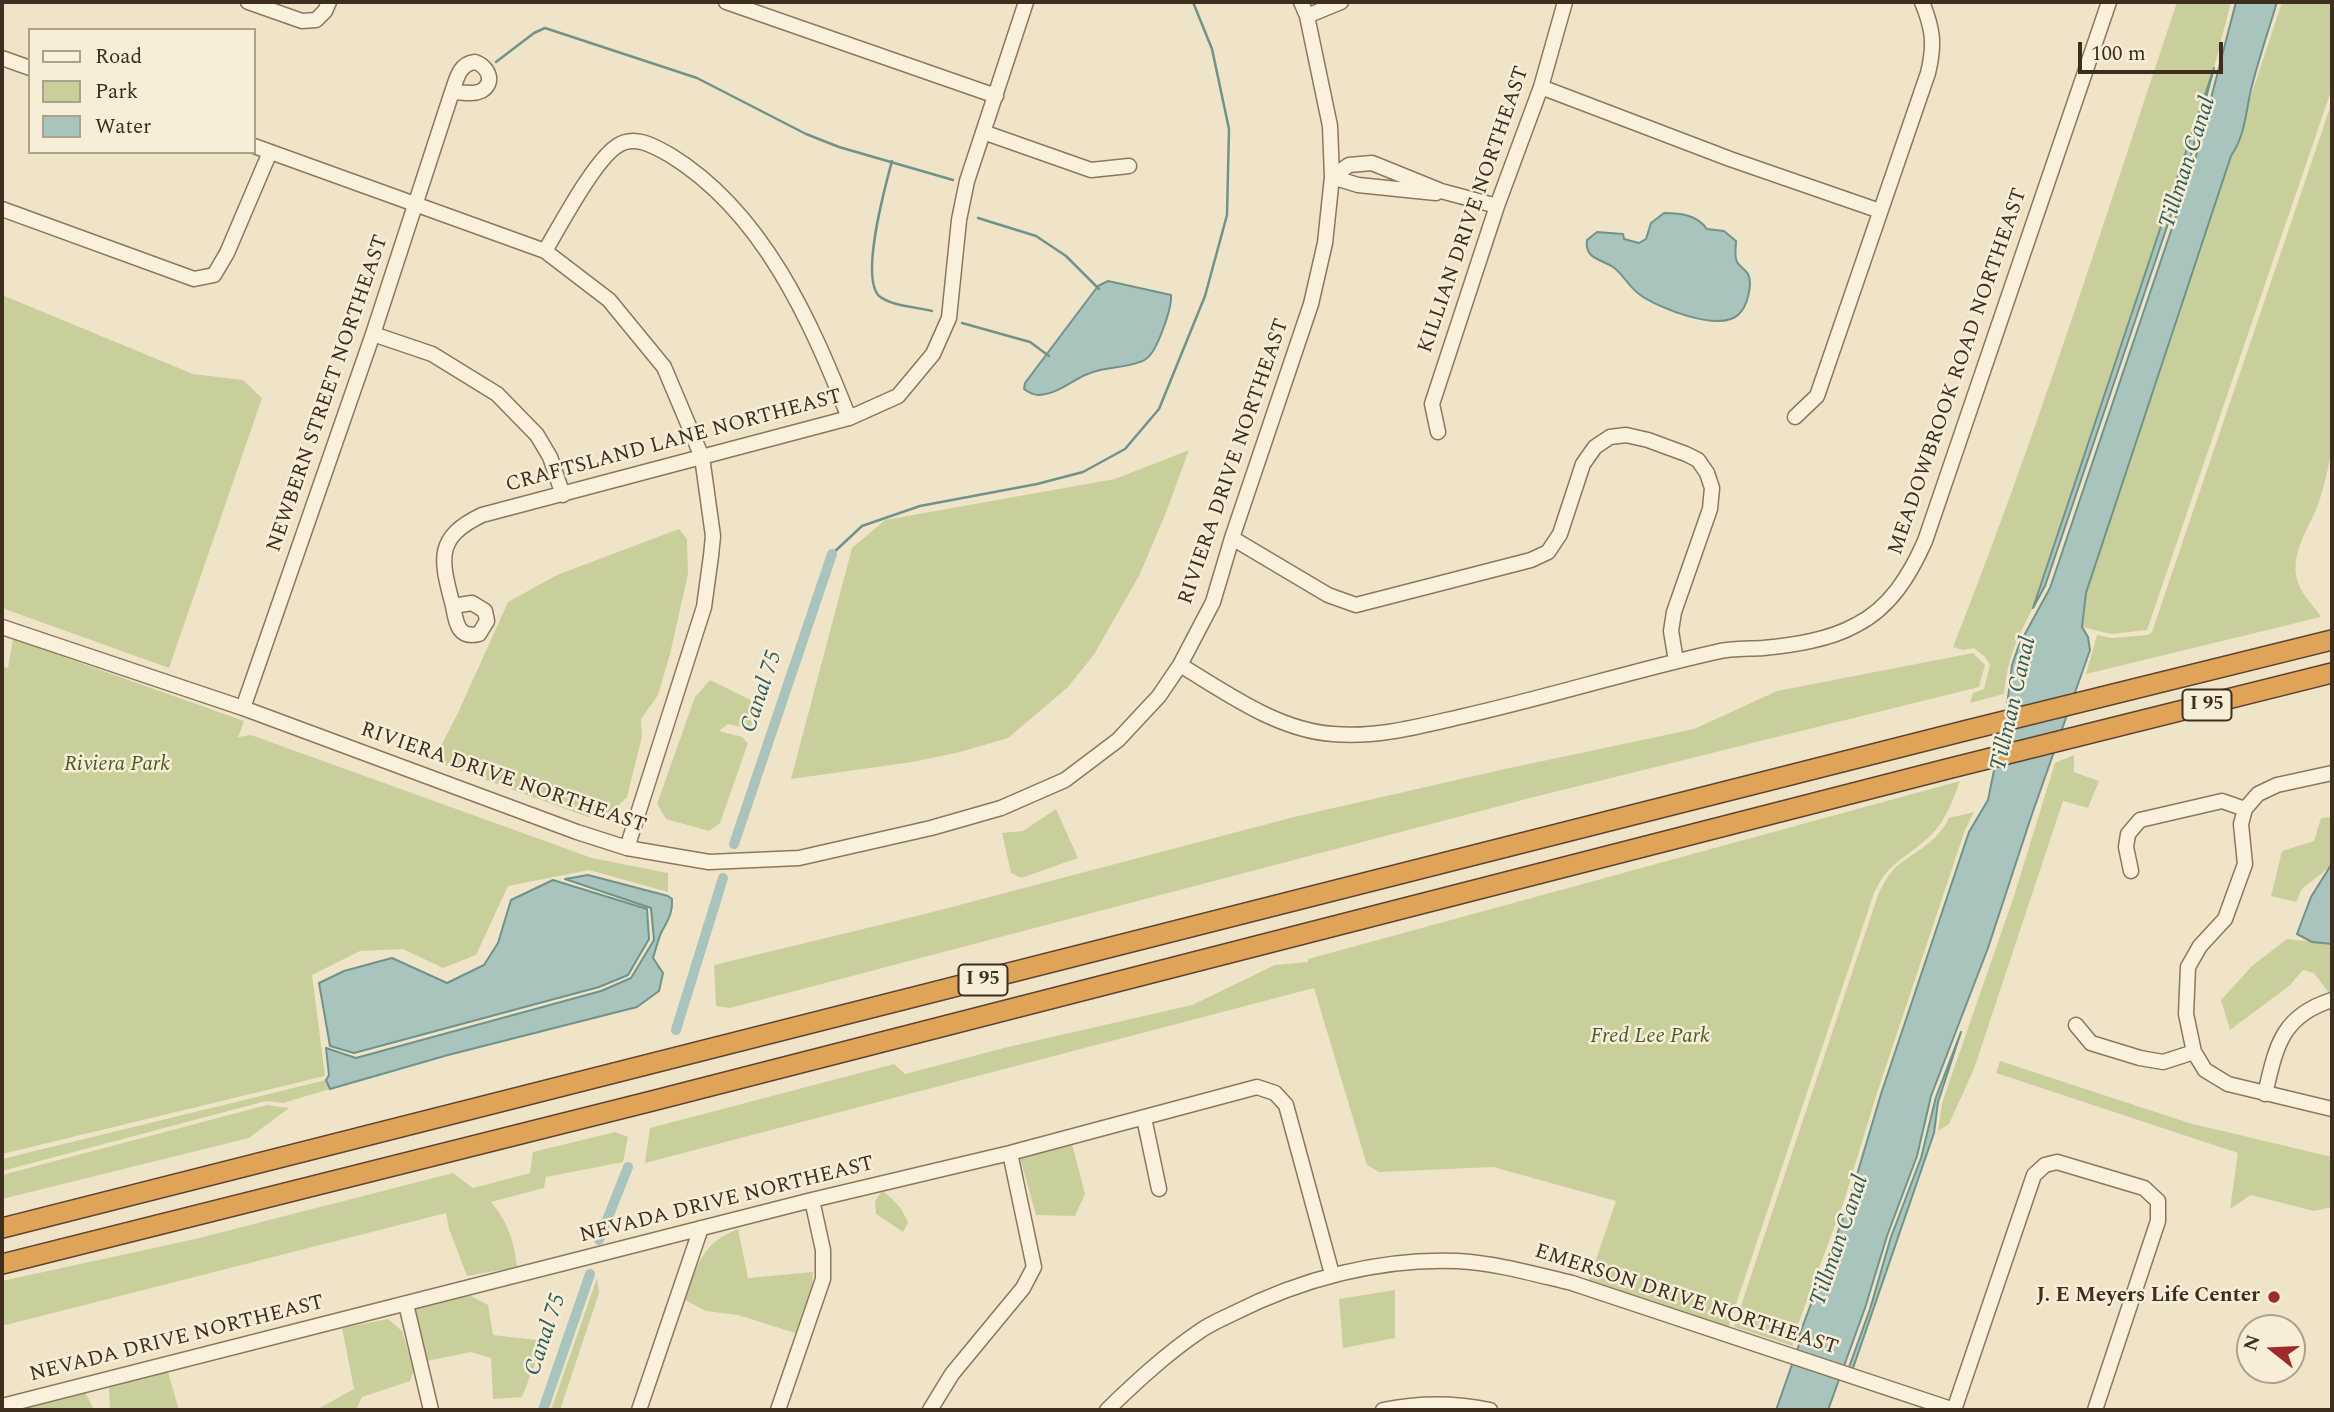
<!DOCTYPE html>
<html>
<head>
<meta charset="utf-8">
<style>
	body { margin:0 }
	#map { position:relative; width:2334px; height:1412px; overflow:hidden; background:#f0e4c8; font-family:Spectral,serif }
	canvas { display:block }
	.frame { position:absolute; inset:0; border:4px solid #3d2e20; pointer-events:none }
	.legend { position:absolute; left:28px; top:28px; width:228px; height:126px; box-sizing:border-box; background:#f7eed8; border:2px solid #ada18e; margin:0; padding:9px 12px; list-style:none; font-size:21px; color:#3d2e20 }
	.legend li { display:flex; align-items:center; gap:14px; height:35px }
	.legend b { width:35px; border:2px solid #ada18e }
	.north { position:absolute; left:2236px; top:1314px; width:70px; height:70px; box-sizing:border-box; background:#f7eed8; border:2px solid #ada18e; border-radius:50%; rotate:288deg; font-size:19px; font-weight:700; line-height:28px; text-align:center; color:#3d2e20 }
	.north::after { content:''; display:block; margin:auto; width:24px; height:32px; background:#9e2a2b; clip-path:polygon(50% 0,100% 100%,50% 72%,0 100%) }
	.scale { position:absolute; left:2078px; top:42px; width:145px; height:32px; box-sizing:border-box; border:4px solid #3d2e20; border-top:0; padding-left:9px; font-size:21px; line-height:24px; white-space:nowrap; color:#3d2e20; -webkit-text-stroke:5px #f7eed8; paint-order:stroke }
</style>
</head>
<body>
<div id="map">
<canvas width="2334" height="1412"></canvas>
<div class="frame"></div>
<ul class="legend">
<li><b style="height:9px;background:#faf1dc"></b>Road</li>
<li><b style="height:19px;background:#c9cf9b"></b>Park</li>
<li><b style="height:19px;background:#a9c4bc"></b>Water</li>
</ul>
<div class="north">N</div>
<div class="scale">100 m</div>
</div>
<script>
const ctx = document.querySelector('canvas').getContext('2d');
ctx.lineJoin = 'round';
function paint(path, color) {
  ctx.fillStyle = color;
  ctx.fill(path, 'evenodd');
}
function strokePath(path, color, width, dash) {
  ctx.strokeStyle = color;
  ctx.lineWidth = width;
  ctx.lineCap = dash ? 'butt' : 'round';
  ctx.setLineDash(dash || []);
  ctx.stroke(path);
}
function write(font, color, halo, rows, align = 'center') {
  ctx.font = font + ' Spectral,serif';
  ctx.lineWidth = 5;
  ctx.setLineDash([]);
  ctx.textBaseline = 'middle';
  ctx.strokeStyle = halo;
  ctx.fillStyle = color;
  for (const [text, x, y, turn = 0] of rows) {
    ctx.save();
    ctx.translate(x, y);
    ctx.rotate((+turn || 0) * Math.PI / 180);
    ctx.textAlign = isNaN(turn) ? turn : align;
    if (halo) ctx.strokeText(text, 0, 0);
    ctx.fillText(text, 0, 0);
    ctx.restore();
  }
}
const green = new Path2D(`
	M 2177,2 L 2231,2 L 2214,68 L 2033,608 C 2016,640 2008,657 2004,694 L 1970,703 L 1973,693 L 1984,689 L 1990,665 L 1985,657 L 1974,648 L 1963,650 L 1953,647 C 2037,435 2105,218 2177,2 Z
	M 2282,2 L 2332,2 L 2332,88 L 2147,630 L 2111,634 L 2082,627 L 2086,593 Z
	M 2332,102 L 2332,443 C 2330,463 2325,483 2319,502 C 2310,528 2287,555 2299,585 C 2303,596 2315,607 2321,617 L 2086,674 L 2097,635 L 2112,638 L 2148,635 L 2152,632 Z
	M 2,295 L 193,374 L 243,380 L 262,398 L 169,668 L 2,608 Z
	M 1189,450 L 1165,515 L 1139,576 L 1093,656 L 1067,688 L 1008,738 L 960,752 L 912,762 L 791,779 L 852,548 L 885,520 L 1115,479 Z
	M 679,529 L 687,539 L 688,574 L 670,654 L 658,695 L 641,719 L 642,737 L 627,797 L 612,812 L 588,817 L 445,765 L 436,755 L 457,715 L 508,602 L 557,575 Z
	M 13,639 L 244,721 L 238,737 L 251,735 L 592,858 L 668,873 L 668,892 L 589,870 L 508,886 L 476,955 L 443,968 L 403,949 L 360,951 L 312,975 L 325,1076 L 2,1154 L 2,666 L 8,668 Z
	M 1973,653 L 1985,665 L 1979,687 L 1530,798 L 730,1008 L 716,1006 L 714,965 L 925,914 L 1294,817 L 1505,769 L 1694,729 L 1777,691 Z
	M 710,680 L 759,704 L 750,729 L 728,724 L 719,731 L 742,737 L 748,743 L 720,823 L 709,831 L 666,819 L 657,804 L 695,697 Z
	M 2074,755 L 2074,772 L 2099,781 L 2088,808 L 2063,801 L 1974,1069 L 1949,1124 L 1938,1131 L 1942,1103 L 2014,896 L 2055,763 Z
	M 1960,781 C 1953,800 1946,820 1931,835 C 1908,858 1889,860 1874,893 L 1726,1334 L 1587,1286 L 1616,1201 L 1493,1167 L 1379,1172 L 1367,1165 L 1314,988 L 645,1163 L 650,1128 L 894,1064 L 905,1074 L 1004,1048 L 1192,1005 L 1275,965 L 1308,962 L 1308,959 Z
	M 1056,809 L 1078,858 L 1021,878 L 1011,873 L 1002,833 L 1023,831 Z
	M 1974,812 L 1965,830 L 1877,1093 L 1843,1204 L 1794,1335 L 1793,1346 L 1734,1327 L 1878,895 C 1883,884 1888,875 1896,867 C 1915,851 1938,842 1949,818 Z
	M 2332,817 L 2332,865 L 2302,889 L 2296,902 L 2271,896 L 2282,851 L 2314,841 L 2321,818 Z
	M 2287,939 L 2332,944 L 2332,997 L 2314,973 L 2303,970 L 2289,986 L 2230,1030 L 2221,1000 L 2252,966 Z
	M 2000,1061 L 2189,1123 L 2332,1157 L 2332,1207 L 2314,1211 L 2251,1195 L 2230,1209 L 2238,1153 L 1996,1073 Z
	M 326,1080 L 330,1089 L 283,1103 L 266,1101 L 2,1171 L 2,1159 Z
	M 267,1105 L 289,1108 L 249,1138 L 2,1199 L 2,1175 Z
	M 615,1132 L 628,1137 L 623,1162 L 546,1177 L 544,1188 L 491,1202 C 508,1222 514,1241 517,1267 L 467,1276 L 449,1229 L 446,1213 L 2,1326 L 2,1281 L 195,1239 L 453,1173 L 473,1188 L 530,1173 L 533,1152 Z
	M 1072,1144 L 1085,1194 L 1075,1216 L 1036,1215 L 1020,1158 Z
	M 882,1191 C 894,1199 903,1209 908,1223 L 903,1232 L 876,1214 L 875,1201 Z
	M 738,1229 L 748,1278 L 813,1272 L 812,1286 L 795,1333 L 738,1315 L 706,1311 L 685,1300 C 697,1266 701,1243 738,1229 Z
	M 597,1278 L 599,1293 L 560,1410 L 551,1410 Z
	M 1395,1290 L 1395,1338 L 1343,1348 L 1339,1299 Z
	M 469,1295 L 488,1305 L 493,1335 L 544,1341 L 522,1397 L 493,1399 L 491,1358 L 471,1352 L 427,1361 L 415,1308 Z
	M 388,1319 L 402,1331 L 414,1370 L 410,1381 L 362,1397 L 356,1410 L 316,1410 L 354,1389 L 342,1328 Z
	M 168,1372 L 179,1410 L 110,1410 L 109,1387 Z
	M 85,1392 L 94,1410 L 20,1410 Z`);
const water = new Path2D(`
	M 2236,2 L 2277,2 C 2269,29 2260,55 2253,82 C 2245,110 2247,132 2231,156 L 2086,593 L 2082,627 L 2088,637 L 2090,650 L 2032,814 L 1988,948 L 1931,1096 L 1917,1156 L 1887,1236 L 1865,1308 L 1828,1410 L 1776,1410 L 1800,1342 L 1799,1336 L 1848,1205 L 1881,1094 L 1969,832 L 1988,800 L 2007,706 L 2012,665 L 2019,645 L 2050,588 L 2195,160 Z
	M 2214,68 L 2190,159 L 2045,586 L 2033,608 Z
	M 1664,213 C 1681,213 1697,215 1707,229 L 1724,231 L 1736,241 C 1736,248 1734,256 1737,262 C 1740,267 1745,269 1748,274 C 1753,284 1747,307 1739,314 C 1721,333 1657,308 1639,294 C 1629,287 1623,274 1613,267 C 1601,259 1584,259 1587,240 L 1597,232 L 1623,234 L 1624,239 L 1639,243 L 1646,239 L 1651,223 Z
	M 1108,281 L 1171,295 C 1172,308 1157,352 1146,359 C 1135,367 1107,367 1093,372 C 1075,377 1060,394 1039,395 C 1033,395 1028,392 1024,389 L 1025,383 L 1098,286 Z
	M 2331,865 L 2332,944 L 2312,942 L 2297,934 L 2311,897 Z
	M 588,875 L 668,896 L 672,899 C 673,913 668,920 662,931 C 658,939 656,949 653,958 L 663,973 L 659,991 L 637,1007 L 448,1055 L 330,1089 L 326,1080 L 329,1075 L 326,1048 L 356,1058 L 601,991 L 631,978 L 654,940 L 651,908 L 565,879 Z
	M 553,880 L 647,909 L 649,939 L 628,975 L 599,987 L 354,1053 L 330,1046 L 319,983 L 344,971 L 392,958 L 447,983 L 484,965 L 498,943 L 511,900 Z
	M 1961,1032 L 1938,1102 L 1934,1133 L 1852,1371 L 1848,1370 L 1870,1309 L 1891,1237 L 1921,1158 L 1936,1097 Z`);
const stream = new Path2D(`
	M 496,62 L 534,33 L 545,28 L 697,78 L 806,134 L 839,147 L 953,180
	M 892,161 C 885,187 860,277 879,296 C 891,306 917,307 932,311
	M 978,218 L 1036,236 L 1066,256 L 1099,289
	M 962,323 L 1030,342 L 1049,356
	M 832,554 L 862,526 L 920,506 L 1037,484 L 1083,472 L 1125,449 L 1159,409 L 1205,296 L 1227,215 L 1229,129 L 1212,49 L 1193,2`);
const canal = new Path2D(`
	M 734,844 L 832,554
	M 676,1030 L 723,878
	M 599,1240 L 628,1167
	M 543,1410 L 590,1274`);
const minor = new Path2D(`
	M 248,2 L 302,21 L 316,20 L 325,11 L 329,2
	M 726,2 L 996,96
	M 1307,16 L 1341,2
	M 2,58 L 30,68
	M 475,62 C 488,66 496,83 481,91 C 473,95 461,92 452,92 C 457,78 459,64 475,62 Z
	M 1541,87 L 1730,159 L 1880,211
	M 983,132 L 1091,170 L 1129,166
	M 254,146 L 545,251 L 609,300 L 664,367 L 702,457 L 713,536 L 711,556 L 704,607 L 627,848
	M 1332,177 L 1349,165 L 1372,163 L 1441,191 L 1497,206
	M 1332,177 L 1358,185 L 1436,193
	M 2,209 L 194,279 L 214,275 L 227,253 L 270,152
	M 545,251 C 560,226 594,161 617,146 C 634,134 654,146 670,155 C 763,212 811,321 849,418
	M 373,334 L 432,354 L 497,394 L 537,435 L 550,457 L 563,495
	M 1795,417 L 1817,396 L 1928,73 C 1935,44 1933,29 1922,2
	M 1438,432 L 1432,404 L 1497,206 L 1541,87 L 1565,2
	M 1232,538 L 1328,595 L 1356,605 L 1531,560 L 1548,552 L 1560,534 L 1583,464 L 1595,447 L 1610,437 L 1626,435 L 1648,440 L 1686,454 L 1698,460 L 1707,473 L 1712,488 L 1710,509 L 1674,612 L 1671,631 L 1676,661
	M 472,603 L 485,611 L 487,621 L 479,634 C 458,639 456,623 453,606 Z
	M 453,606 C 441,560 434,538 482,515 L 849,418 L 898,396 L 933,354 L 949,318 L 959,220 L 967,181 L 1026,2
	M 2,627 L 243,708 L 577,832 L 627,848 L 709,862 L 799,858 L 931,828 L 1001,808 L 1065,780 L 1118,740 L 1159,696 L 1180,665 L 1213,602 L 1232,538 L 1311,304 L 1325,243 L 1332,177 L 1330,126 L 1307,16 L 1301,2
	M 1180,665 C 1227,693 1277,730 1333,734 C 1378,738 1420,726 1464,716 C 1548,697 1631,671 1716,652 C 1731,648 1748,649 1763,648 C 1794,645 1829,640 1856,625 C 1890,608 1910,575 1925,541 L 2109,2
	M 243,708 L 373,334 L 452,92
	M 2332,773 L 2277,785 L 2258,794 L 2245,809 L 2241,824 L 2245,864 L 2225,919 L 2200,946 L 2188,967 L 2186,1014 L 2194,1052 L 2205,1070 L 2228,1084 L 2332,1109
	M 2131,871 L 2126,847 L 2128,834 L 2140,820 L 2222,801 L 2245,809
	M 2076,1025 L 2091,1043 L 2140,1058 L 2163,1062 L 2194,1052
	M 2265,1094 C 2276,1047 2281,1016 2332,1000
	M 1144,1118 L 1159,1189
	M 406,1304 L 431,1410
	M 2,1406 L 812,1200 L 1010,1153 L 1257,1087 L 1275,1093 L 1286,1105 L 1332,1274
	M 639,1410 L 701,1228
	M 778,1410 L 823,1279 L 823,1250 L 812,1200
	M 930,1410 L 952,1374 L 1023,1288 L 1034,1267 L 1010,1153
	M 1107,1410 C 1136,1382 1166,1354 1200,1331 C 1210,1324 1222,1319 1232,1314 C 1301,1279 1379,1258 1457,1261 C 1496,1263 1534,1274 1572,1283 L 1954,1410
	M 1383,1410 C 1418,1403 1456,1403 1490,1410
	M 1954,1410 L 2034,1175 L 2045,1165 L 2057,1162 L 2144,1188 L 2158,1201 L 2158,1221 L 2095,1410`);
const highway = new Path2D(`
	M 2,1228 L 1964,731 L 2332,640
	M 2,1264 L 652,1101 L 1951,768 L 2332,673`);
const markers = [
	[2274,1297,7,"#9e2a2b"]
];
const shields = [
	[2207,705,49],
	[983,980,49]
];
const shieldNames = [
	["I 95",2207,705],
	["I 95",983,980]
];
const streetNames = [
	["KILLIAN DRIVE NORTHEAST",1475,210,-71],
	["MEADOWBROOK ROAD NORTHEAST",1959,372,-71],
	["NEWBERN STREET NORTHEAST",329,394,-71],
	["CRAFTSLAND LANE NORTHEAST",674,442,-15],
	["RIVIERA DRIVE NORTHEAST",1235,462,-71],
	["RIVIERA DRIVE NORTHEAST",503,779,19],
	["NEVADA DRIVE NORTHEAST",727,1201,-14],
	["EMERSON DRIVE NORTHEAST",1686,1301,18],
	["NEVADA DRIVE NORTHEAST",177,1340,-14]
];
const parkNames = [
	["Riviera Park",117,766],
	["Fred Lee Park",1650,1038]
];
const poiNames = [
	["J. E Meyers Life Center",2260,1297]
];
const waterNames = [
	["Tillman Canal",2189,163,-72],
	["Canal 75",763,692,-71],
	["Tillman Canal",2015,704,-77],
	["Tillman Canal",1841,1241,-71],
	["Canal 75",547,1335,-71]
];
paint(green, '#c9cf9b');
paint(water, '#a9c4bc');
strokePath(water, '#6f938a', 2);
strokePath(stream, '#6f938a', 2.5);
strokePath(canal, '#a9c4bc', 10);
strokePath(minor, '#8d765c', 17);
strokePath(highway, '#5b4430', 22);
strokePath(minor, '#faf1dc', 14);
strokePath(highway, '#e0a458', 19);
for (const [x, y, r, color] of markers) {
  const dot = new Path2D();
  dot.arc(x, y, r, 0, 2 * Math.PI);
  ctx.fillStyle = color;
  ctx.fill(dot);
  strokePath(dot, '#f7eed8', 2.5);
}
for (const [x, y, w] of shields) {
  const box = new Path2D();
  box.roundRect(x - w / 2, y - 15.5, w, 31, 5);
  ctx.fillStyle = '#f7eed8';
  ctx.fill(box);
  strokePath(box, '#3d2e20', 2);
}
write('bold 19px', '#3d2e20', null, shieldNames);
write('21px', '#3d2e20', '#f7eed8', streetNames);
write('italic 21px', '#4d5a26', '#f7eed8', parkNames);
write('bold 21px', '#3d2e20', '#f7eed8', poiNames, 'right');
write('italic 23px', '#2f5d5a', '#f7eed8', waterNames);
</script>
</body>
</html>
